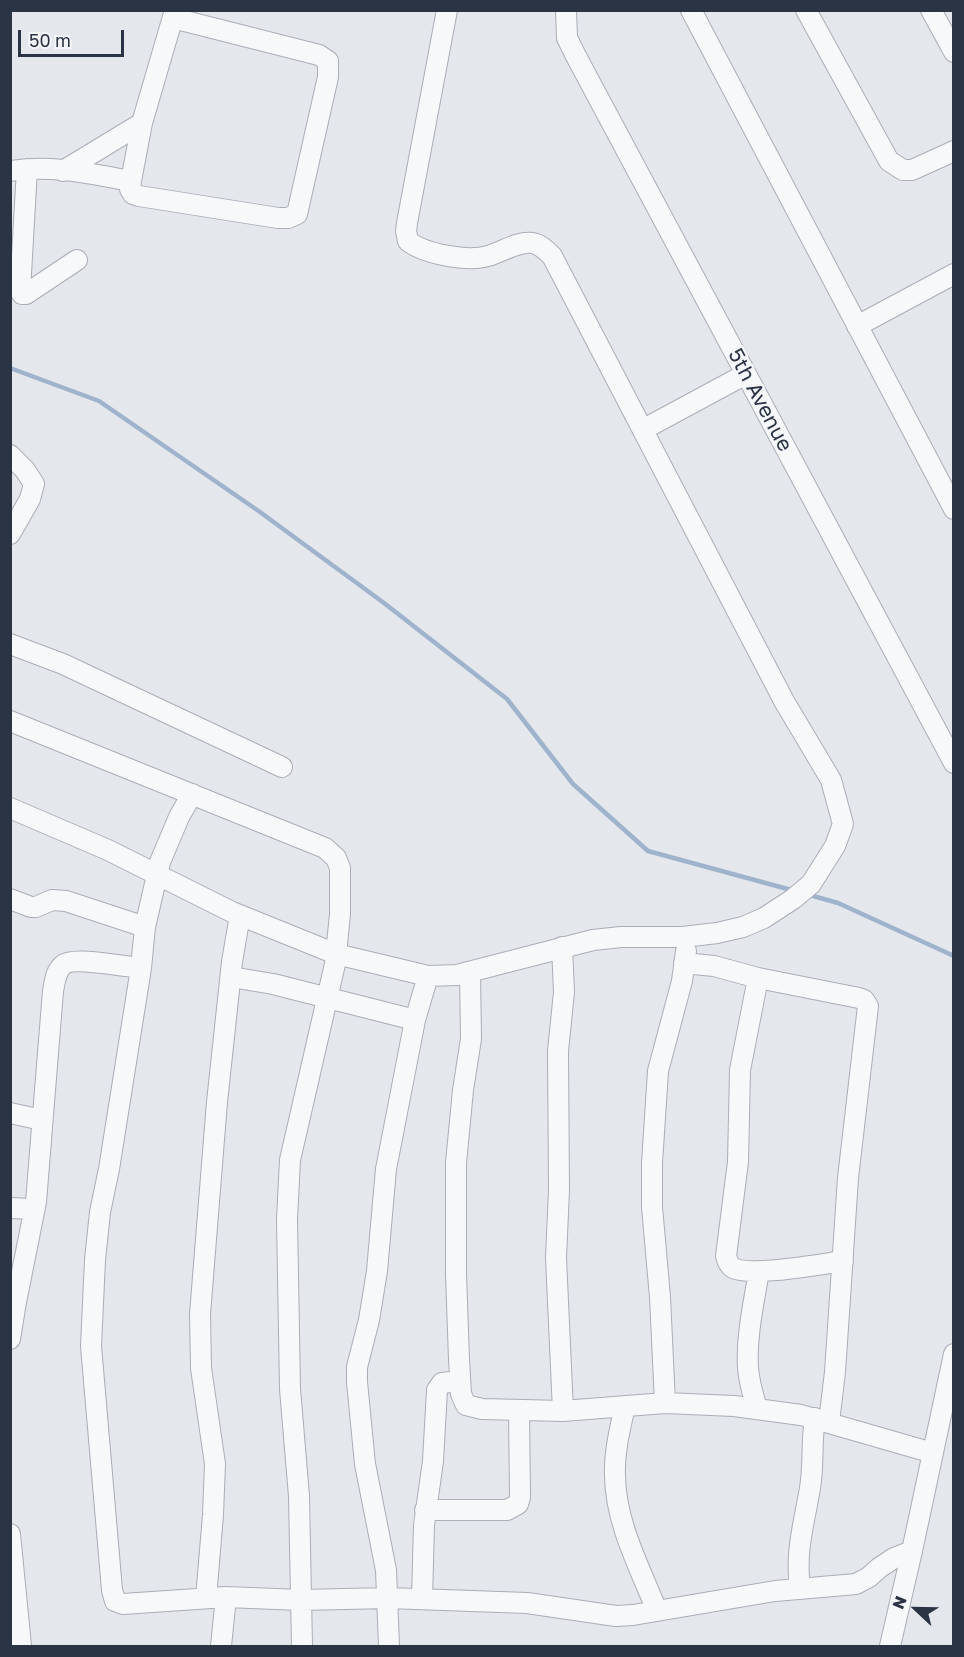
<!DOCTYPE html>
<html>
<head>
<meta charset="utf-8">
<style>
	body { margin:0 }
	#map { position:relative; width:964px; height:1657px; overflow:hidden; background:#e4e7ec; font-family:"Golos Text",sans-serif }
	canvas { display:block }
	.frame { position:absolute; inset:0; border:12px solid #2b3445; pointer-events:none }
	.north { position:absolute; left:886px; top:1579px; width:60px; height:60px; -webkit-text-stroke:4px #f4f6f9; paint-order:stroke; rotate:292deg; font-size:16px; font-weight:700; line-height:24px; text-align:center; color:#2b3445 }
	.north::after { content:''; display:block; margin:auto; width:21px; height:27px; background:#2b3445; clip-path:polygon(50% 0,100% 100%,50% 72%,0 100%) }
	.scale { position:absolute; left:18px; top:30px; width:106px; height:27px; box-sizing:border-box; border:3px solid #2b3445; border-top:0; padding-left:8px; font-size:18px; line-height:21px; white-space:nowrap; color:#2b3445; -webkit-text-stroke:4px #f4f6f9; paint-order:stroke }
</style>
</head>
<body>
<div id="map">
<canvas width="964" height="1657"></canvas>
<div class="frame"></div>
<div class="north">N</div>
<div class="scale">50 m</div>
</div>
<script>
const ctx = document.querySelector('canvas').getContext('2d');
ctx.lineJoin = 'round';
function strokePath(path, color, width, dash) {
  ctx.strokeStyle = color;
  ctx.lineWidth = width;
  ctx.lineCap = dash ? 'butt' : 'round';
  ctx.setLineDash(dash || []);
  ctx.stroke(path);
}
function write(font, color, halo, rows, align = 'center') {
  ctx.font = font + ' "Golos Text",sans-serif';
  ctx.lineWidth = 5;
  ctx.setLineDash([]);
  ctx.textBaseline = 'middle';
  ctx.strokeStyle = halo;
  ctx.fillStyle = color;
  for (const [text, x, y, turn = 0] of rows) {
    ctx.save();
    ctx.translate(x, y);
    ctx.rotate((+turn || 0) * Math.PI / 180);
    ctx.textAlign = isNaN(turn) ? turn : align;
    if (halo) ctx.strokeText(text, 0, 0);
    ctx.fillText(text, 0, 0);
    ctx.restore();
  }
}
const stream = new Path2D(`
	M 10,368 L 99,401 L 260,512 L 384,603 L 507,699 L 573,784 L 648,851 L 795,891
	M 806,894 L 838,903 L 954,956`);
const minor = new Path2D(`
	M 566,10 L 567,38 L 577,58 L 954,763
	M 691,10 L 954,509
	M 806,10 L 889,161 L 903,170 L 912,170 L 954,151
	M 931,10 L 954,52
	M 27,169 L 20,291 L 22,294 L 26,294 L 77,260
	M 10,171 C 50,164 92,174 131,181 L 142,123 L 175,10
	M 63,171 L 142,123
	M 131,181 L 130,189 L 133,194 L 139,196 L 278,218 L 288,218 L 297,214 L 328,77 L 328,61 L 319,55 L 173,18
	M 857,326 L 954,274
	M 644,429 L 746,374
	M 10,455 L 25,470 L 34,484 L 30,499 L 10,534
	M 10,644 L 63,664 L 282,767
	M 10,721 L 325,848 L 336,858 L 340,868 L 340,914 L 335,964 L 290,1160 L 287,1219 L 290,1389 L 299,1496 L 302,1646
	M 192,794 L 179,817 L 160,862 L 145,927 L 141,968 L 109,1169 L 100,1212 L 95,1260 L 91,1346 L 112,1590 L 115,1601 L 123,1604 L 226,1597 L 301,1600 L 388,1598 L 527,1603 L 616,1616 L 633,1615 L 775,1591 L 856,1584 L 869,1577 L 879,1568 L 894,1558 L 912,1551
	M 10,808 L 108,850 L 232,912 L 336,954 L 428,976 L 457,975 L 593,940 L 621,937 L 683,937 L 717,933 L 743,927 L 764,918 L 793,899 L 811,884 L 835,846 L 843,824 L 831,780 L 784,701 L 552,256 C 546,250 540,244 532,243 C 518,241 502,252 488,256 C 468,262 424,254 408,241 L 406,231 L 407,223 L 447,10
	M 10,899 L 31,907 L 36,907 L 52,900 L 66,901 L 145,927
	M 562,947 L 564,992 L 558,1051 L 559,1190 L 556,1258 L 563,1411
	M 684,963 L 714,966 L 758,978 L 859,998 L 864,1000 L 868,1006 L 848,1178 L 835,1372 L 829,1422
	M 470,972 L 471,1039 L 463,1090 L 456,1163 L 456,1274 L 459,1359 L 461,1394 L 466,1405 L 482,1409 L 563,1411 L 665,1403 L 734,1406 L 801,1415 L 933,1453
	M 231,977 L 273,984 L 415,1020
	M 758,978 L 740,1070 L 738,1162 L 726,1256 C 727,1261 729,1265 733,1268 C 751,1277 821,1264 843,1261
	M 10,1113 L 42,1120
	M 10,1208 L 34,1209
	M 10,1339 L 16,1302 L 36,1202 L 53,991 C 55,982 55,972 63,965 C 73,956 126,967 141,968
	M 665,1403 L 660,1297 L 652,1207 L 652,1163 L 658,1071 L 682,981 L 686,951
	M 625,1406 C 620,1429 614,1452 615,1475 C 615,1522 640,1568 657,1611
	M 757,1409 C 753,1395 749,1382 748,1368 C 746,1336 754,1302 759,1271
	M 425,1510 L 507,1510 L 518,1504 L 520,1497 L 519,1410
	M 10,1534 L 21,1646
	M 800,1589 C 795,1551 804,1524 810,1488 C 814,1465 811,1442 815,1418
	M 206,1598 L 213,1515 L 215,1464 L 201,1368 L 200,1314 L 217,1102 L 232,962 L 240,915
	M 422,1599 L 424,1525 L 433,1461 L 437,1390 L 442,1383 L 460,1381
	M 221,1646 L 226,1597
	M 389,1646 L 386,1570 L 365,1464 L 357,1382 L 357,1367 L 369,1320 L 377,1271 L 386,1169 L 415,1020 L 428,976
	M 890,1646 L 912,1551 L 954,1354`);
const streetNames = [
	["5th Avenue",760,400,62]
];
strokePath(stream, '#9fb4cc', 4.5);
strokePath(minor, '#a9aeb7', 22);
strokePath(minor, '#f7f8fa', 20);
write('21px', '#2b3445', '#f4f6f9', streetNames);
</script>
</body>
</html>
